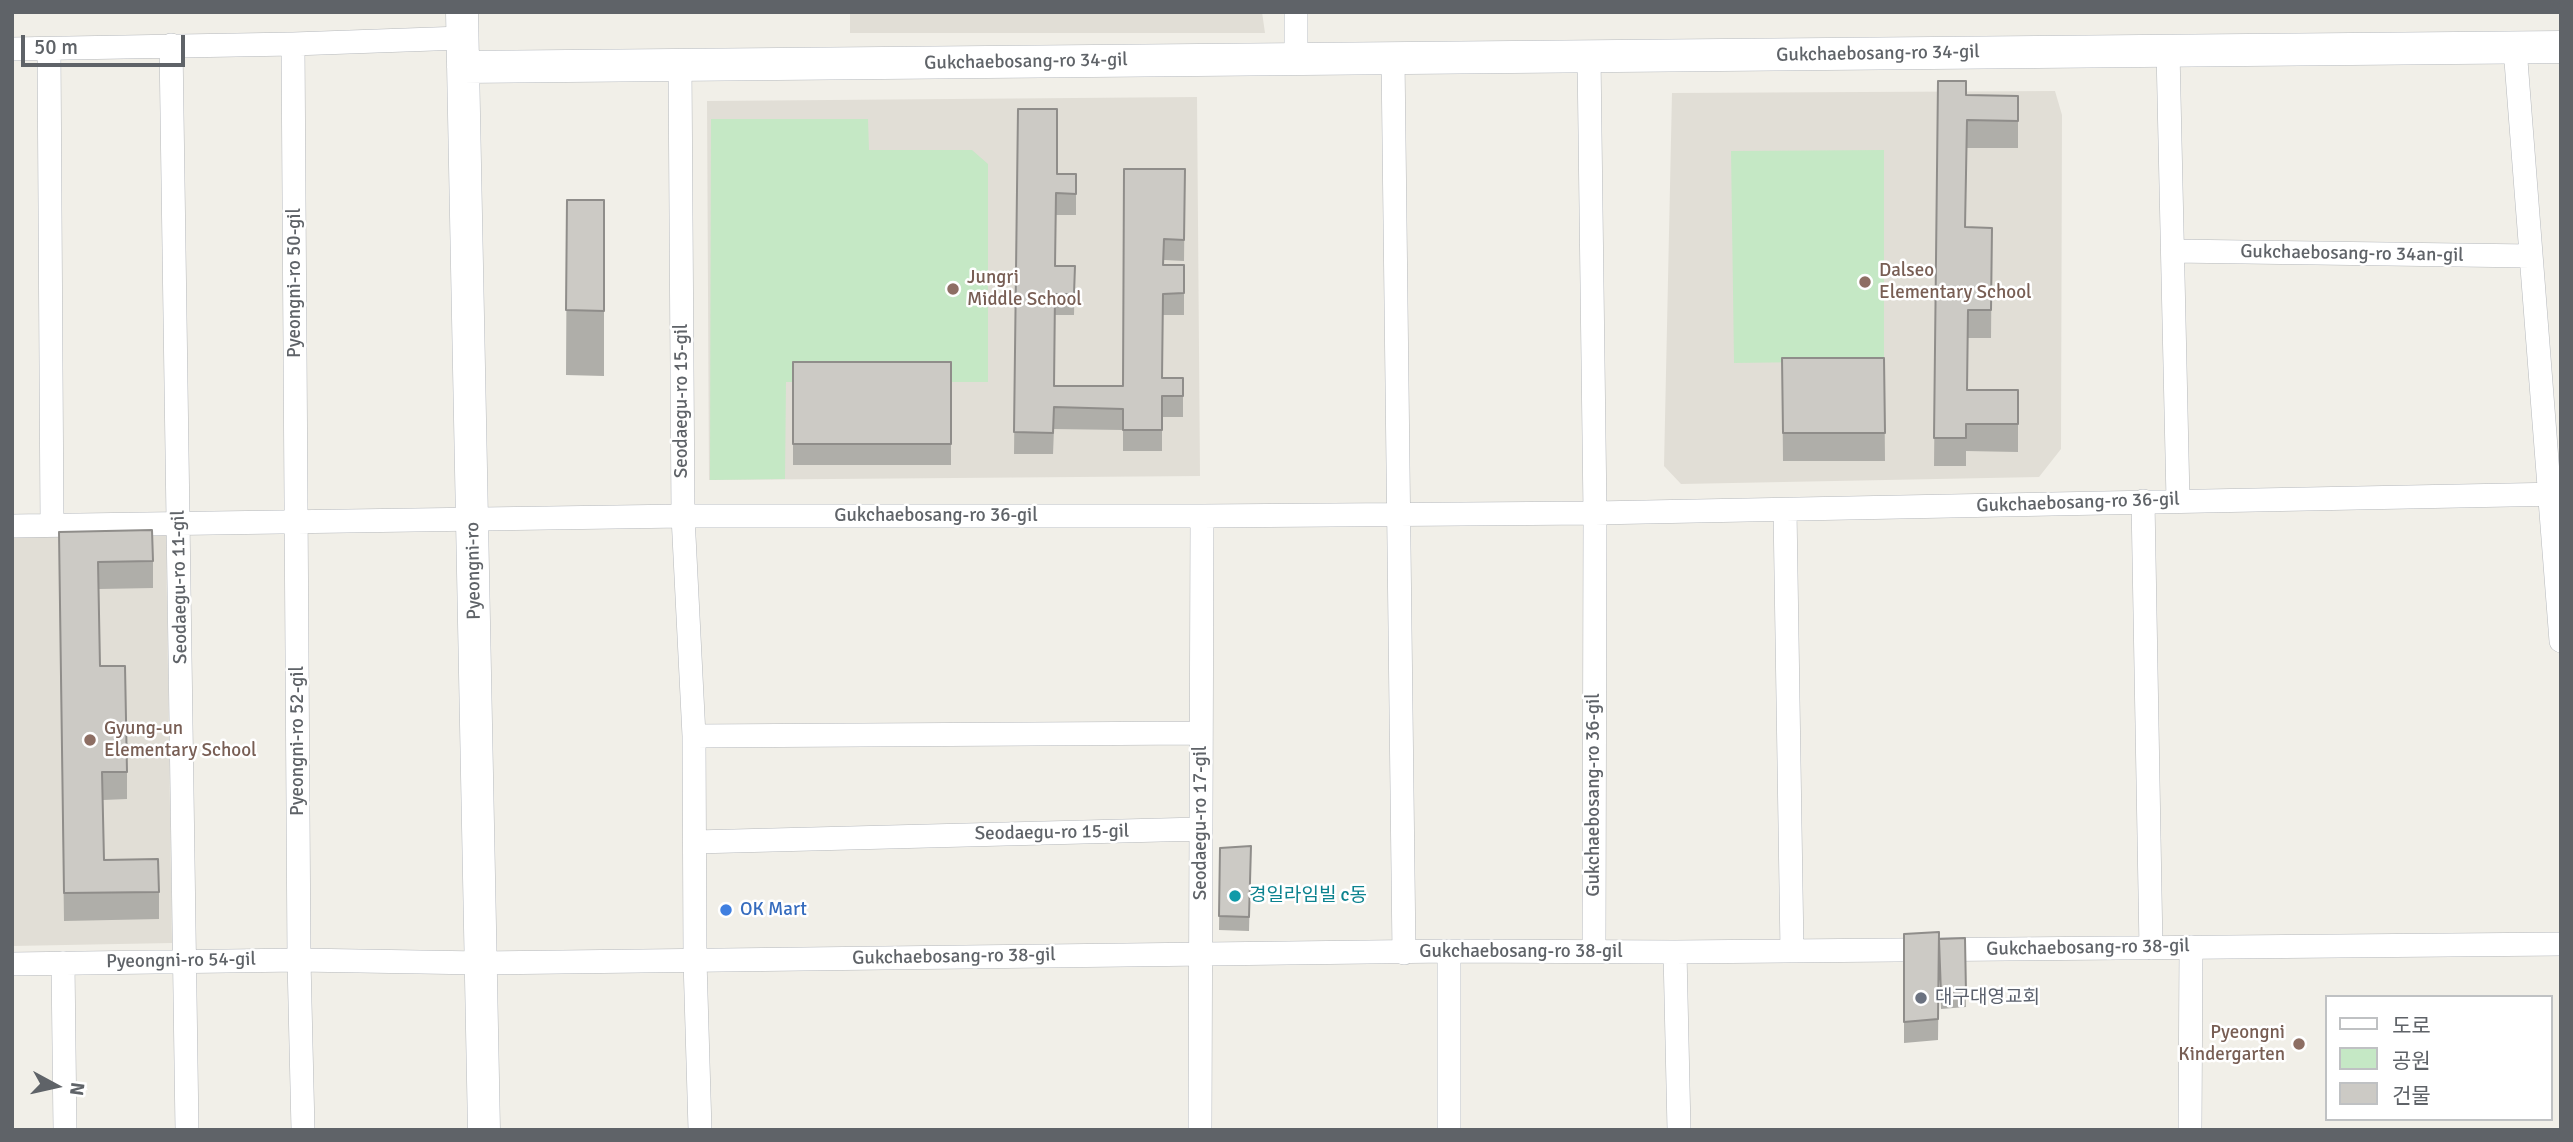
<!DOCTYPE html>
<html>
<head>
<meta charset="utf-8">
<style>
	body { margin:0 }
	#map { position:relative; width:2573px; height:1142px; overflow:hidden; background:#f1efe8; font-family:Signika,"Noto Sans KR",sans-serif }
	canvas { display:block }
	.frame { position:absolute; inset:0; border:14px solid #5f6368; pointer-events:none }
	.legend { position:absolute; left:2325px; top:995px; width:228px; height:126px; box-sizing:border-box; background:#fff; border:2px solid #bfc1c3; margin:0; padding:9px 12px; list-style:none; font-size:21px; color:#5f6368 }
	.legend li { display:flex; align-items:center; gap:14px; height:35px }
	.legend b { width:35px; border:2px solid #bfc1c3 }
	.north { position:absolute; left:21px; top:1051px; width:70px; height:70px; -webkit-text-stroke:5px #fff; paint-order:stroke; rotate:98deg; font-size:19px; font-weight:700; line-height:28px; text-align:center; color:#5f6368 }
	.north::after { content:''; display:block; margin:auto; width:24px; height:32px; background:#5f6368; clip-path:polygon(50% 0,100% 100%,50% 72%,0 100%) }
	.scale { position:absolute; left:21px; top:35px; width:164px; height:32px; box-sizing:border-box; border:4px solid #5f6368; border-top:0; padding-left:9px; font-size:21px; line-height:24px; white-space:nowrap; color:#5f6368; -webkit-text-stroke:5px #fff; paint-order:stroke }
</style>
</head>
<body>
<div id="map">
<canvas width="2573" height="1142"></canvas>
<div class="frame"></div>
<ul class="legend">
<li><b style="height:9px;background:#fff"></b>도로</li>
<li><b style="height:19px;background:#c5e8c5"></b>공원</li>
<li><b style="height:19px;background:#cccac5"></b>건물</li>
</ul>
<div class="north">N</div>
<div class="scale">50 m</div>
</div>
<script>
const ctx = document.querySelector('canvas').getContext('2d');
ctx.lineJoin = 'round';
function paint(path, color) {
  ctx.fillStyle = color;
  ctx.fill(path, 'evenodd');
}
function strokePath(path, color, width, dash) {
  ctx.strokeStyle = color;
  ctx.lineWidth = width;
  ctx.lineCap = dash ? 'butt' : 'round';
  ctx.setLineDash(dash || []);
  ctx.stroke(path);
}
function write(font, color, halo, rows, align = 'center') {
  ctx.font = font + ' Signika,"Noto Sans KR",sans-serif';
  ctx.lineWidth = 5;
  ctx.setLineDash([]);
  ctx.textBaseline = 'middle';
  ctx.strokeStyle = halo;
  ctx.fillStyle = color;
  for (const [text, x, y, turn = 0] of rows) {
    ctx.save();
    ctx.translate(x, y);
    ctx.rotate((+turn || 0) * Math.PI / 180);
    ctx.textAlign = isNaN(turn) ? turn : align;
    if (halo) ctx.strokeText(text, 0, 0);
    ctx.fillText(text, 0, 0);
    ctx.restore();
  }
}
const education = new Path2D(`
	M 850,12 L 1262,12 L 1265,33 L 850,33 Z
	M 2055,91 L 2062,115 L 2061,449 L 2039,477 L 1681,484 L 1664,466 L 1672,93 Z
	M 1197,97 L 1200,476 L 709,480 L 707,101 Z
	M 166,534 L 172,943 L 12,946 L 12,536 Z`);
const green = new Path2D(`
	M 711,119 L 868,119 L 869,150 L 972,150 L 988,164 L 988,382 L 786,382 L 785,479 L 710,480 Z
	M 1884,150 L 1884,361 L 1734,363 L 1731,151 Z`);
const minor = new Path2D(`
	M 293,44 L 299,960 L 303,1130
	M 171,45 L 187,1130
	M 2515,48 L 2561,641
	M 12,49 L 293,44 L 462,38
	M 49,49 L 52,525
	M 2168,51 L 2178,500
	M 1589,56 L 1595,513 L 1594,950
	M 1393,58 L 1404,953
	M 1296,59 L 1296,12
	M 680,65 L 683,516 L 694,736 L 695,960 L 700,1130
	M 2173,251 L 2530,256
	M 2143,501 L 2151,948
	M 1785,510 L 1792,951
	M 12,526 L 683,516 L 1202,516 L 1595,513 L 2561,494
	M 694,736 L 1201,733
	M 695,842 L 1200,829
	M 1675,952 L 1679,1130
	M 63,963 L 65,1130
	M 12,964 L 299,960 L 481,963 L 1449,951 L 1675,952 L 2561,944
	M 1200,1130 L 1202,516
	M 1449,1130 L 1449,951
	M 2190,1130 L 2191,947`);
const secondary = new Path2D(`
	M 462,12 L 484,1130
	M 463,67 L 2561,47`);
const wall = new Path2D(`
	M 1938,81 L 1966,95 L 2018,96 L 2018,148 L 1967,148 L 1965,227 L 1992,228 L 1991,338 L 1968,338 L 1967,390 L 2018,390 L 2018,452 L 1966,451 L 1966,466 L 1934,466 Z
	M 1018,109 L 1057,174 L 1076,174 L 1076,215 L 1056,215 L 1056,266 L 1075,266 L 1074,315 L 1055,315 L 1054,386 L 1123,386 L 1124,169 L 1185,169 L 1184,261 L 1164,260 L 1164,265 L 1184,265 L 1184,315 L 1163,315 L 1162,378 L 1183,378 L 1183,417 L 1162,417 L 1162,451 L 1123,451 L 1123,430 L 1054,429 L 1053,454 L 1014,454 Z
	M 567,200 L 604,200 L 604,376 L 566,375 Z
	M 1782,358 L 1884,358 L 1885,461 L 1783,461 Z
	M 793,362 L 951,362 L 951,465 L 793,465 Z
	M 59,559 L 153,561 L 153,588 L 99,589 L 100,666 L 127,772 L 127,799 L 103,800 L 104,860 L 159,892 L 159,919 L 64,921 Z
	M 1251,846 L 1249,931 L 1219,930 L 1220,848 Z
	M 1904,934 L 1939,939 L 1965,938 L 1966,1007 L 1941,1009 L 1939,954 L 1938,1040 L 1904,1043 Z`);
const building = new Path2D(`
	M 1938,81 L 1966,81 L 1966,95 L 2018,96 L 2018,121 L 1967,120 L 1965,227 L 1992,228 L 1991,310 L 1968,310 L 1967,390 L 2018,390 L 2018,424 L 1966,424 L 1966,438 L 1934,438 Z
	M 1018,109 L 1057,109 L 1057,174 L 1076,174 L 1076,194 L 1056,193 L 1055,266 L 1075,266 L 1074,294 L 1055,294 L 1054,386 L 1123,386 L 1124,169 L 1185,169 L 1184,240 L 1164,239 L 1163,265 L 1184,265 L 1184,293 L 1163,294 L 1162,378 L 1183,378 L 1183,396 L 1162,396 L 1162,430 L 1123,430 L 1123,409 L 1054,407 L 1053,433 L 1014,432 Z
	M 567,200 L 604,200 L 604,311 L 566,310 Z
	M 1782,358 L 1884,358 L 1885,433 L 1783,433 Z
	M 793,362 L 951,362 L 951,444 L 793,444 Z
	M 152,530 L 153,561 L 98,562 L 100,666 L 125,666 L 127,772 L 102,772 L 104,860 L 158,859 L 159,892 L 64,893 L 59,532 Z
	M 1251,846 L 1249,917 L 1219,916 L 1220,848 Z
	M 1939,932 L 1938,1019 L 1904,1022 L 1904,934 Z
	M 1965,938 L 1966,993 L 1941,994 L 1939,939 Z`);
const markers = [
	[1865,282,7,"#8d6e63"],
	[953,289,7,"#8d6e63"],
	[90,740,7,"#8d6e63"],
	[1235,896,7,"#0f9aa8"],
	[726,910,7,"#3f7fe0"],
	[1921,998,7,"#6b7280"],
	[2299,1044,7,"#8d6e63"]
];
const streetNames = [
	["Gukchaebosang-ro 34-gil",1878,54,-1],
	["Gukchaebosang-ro 34-gil",1026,62,-1],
	["Gukchaebosang-ro 34an-gil",2352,254,1],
	["Pyeongni-ro 50-gil",295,283,-90],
	["Seodaegu-ro 15-gil",682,401,-90],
	["Gukchaebosang-ro 36-gil",2078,503,-2],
	["Gukchaebosang-ro 36-gil",936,516],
	["Pyeongni-ro",474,571,-91],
	["Seodaegu-ro 11-gil",180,587,-91],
	["Pyeongni-ro 52-gil",298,741,-90],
	["Gukchaebosang-ro 36-gil",1594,795,-90],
	["Seodaegu-ro 17-gil",1201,823,-90],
	["Seodaegu-ro 15-gil",1052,833,-1],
	["Gukchaebosang-ro 38-gil",2088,948,-1],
	["Gukchaebosang-ro 38-gil",1521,952],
	["Gukchaebosang-ro 38-gil",954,957,-1],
	["Pyeongni-ro 54-gil",181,961,-1]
];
const educationNames = [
	["Dalseo",1879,271],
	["Elementary School",1879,293],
	["Jungri",967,278],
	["Middle School",967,300],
	["Gyung-un",104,729],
	["Elementary School",104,751],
	["Pyeongni",2285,1033,"right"],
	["Kindergarten",2285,1055,"right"]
];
const cultureNames = [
	["경일라임빌 c동",1249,896]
];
const shopNames = [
	["OK Mart",740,910]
];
const worshipNames = [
	["대구대영교회",1935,998]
];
paint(education, '#e1ded6');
paint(green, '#c5e8c5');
strokePath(minor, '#b5b8bc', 24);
strokePath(secondary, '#b6babf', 33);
strokePath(minor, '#fff', 23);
strokePath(secondary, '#fff', 32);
paint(wall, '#afaea9');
paint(building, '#cccac5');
strokePath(building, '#8f8d8a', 2);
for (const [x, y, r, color] of markers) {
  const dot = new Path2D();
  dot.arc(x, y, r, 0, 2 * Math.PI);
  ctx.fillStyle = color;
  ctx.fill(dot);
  strokePath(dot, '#fff', 2.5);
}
write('19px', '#5f6368', '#fff', streetNames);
write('19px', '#785e54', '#fff', educationNames, 'left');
write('19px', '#0d838f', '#fff', cultureNames, 'left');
write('19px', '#366cbe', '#fff', shopNames, 'left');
write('19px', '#5b616d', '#fff', worshipNames, 'left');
</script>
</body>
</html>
